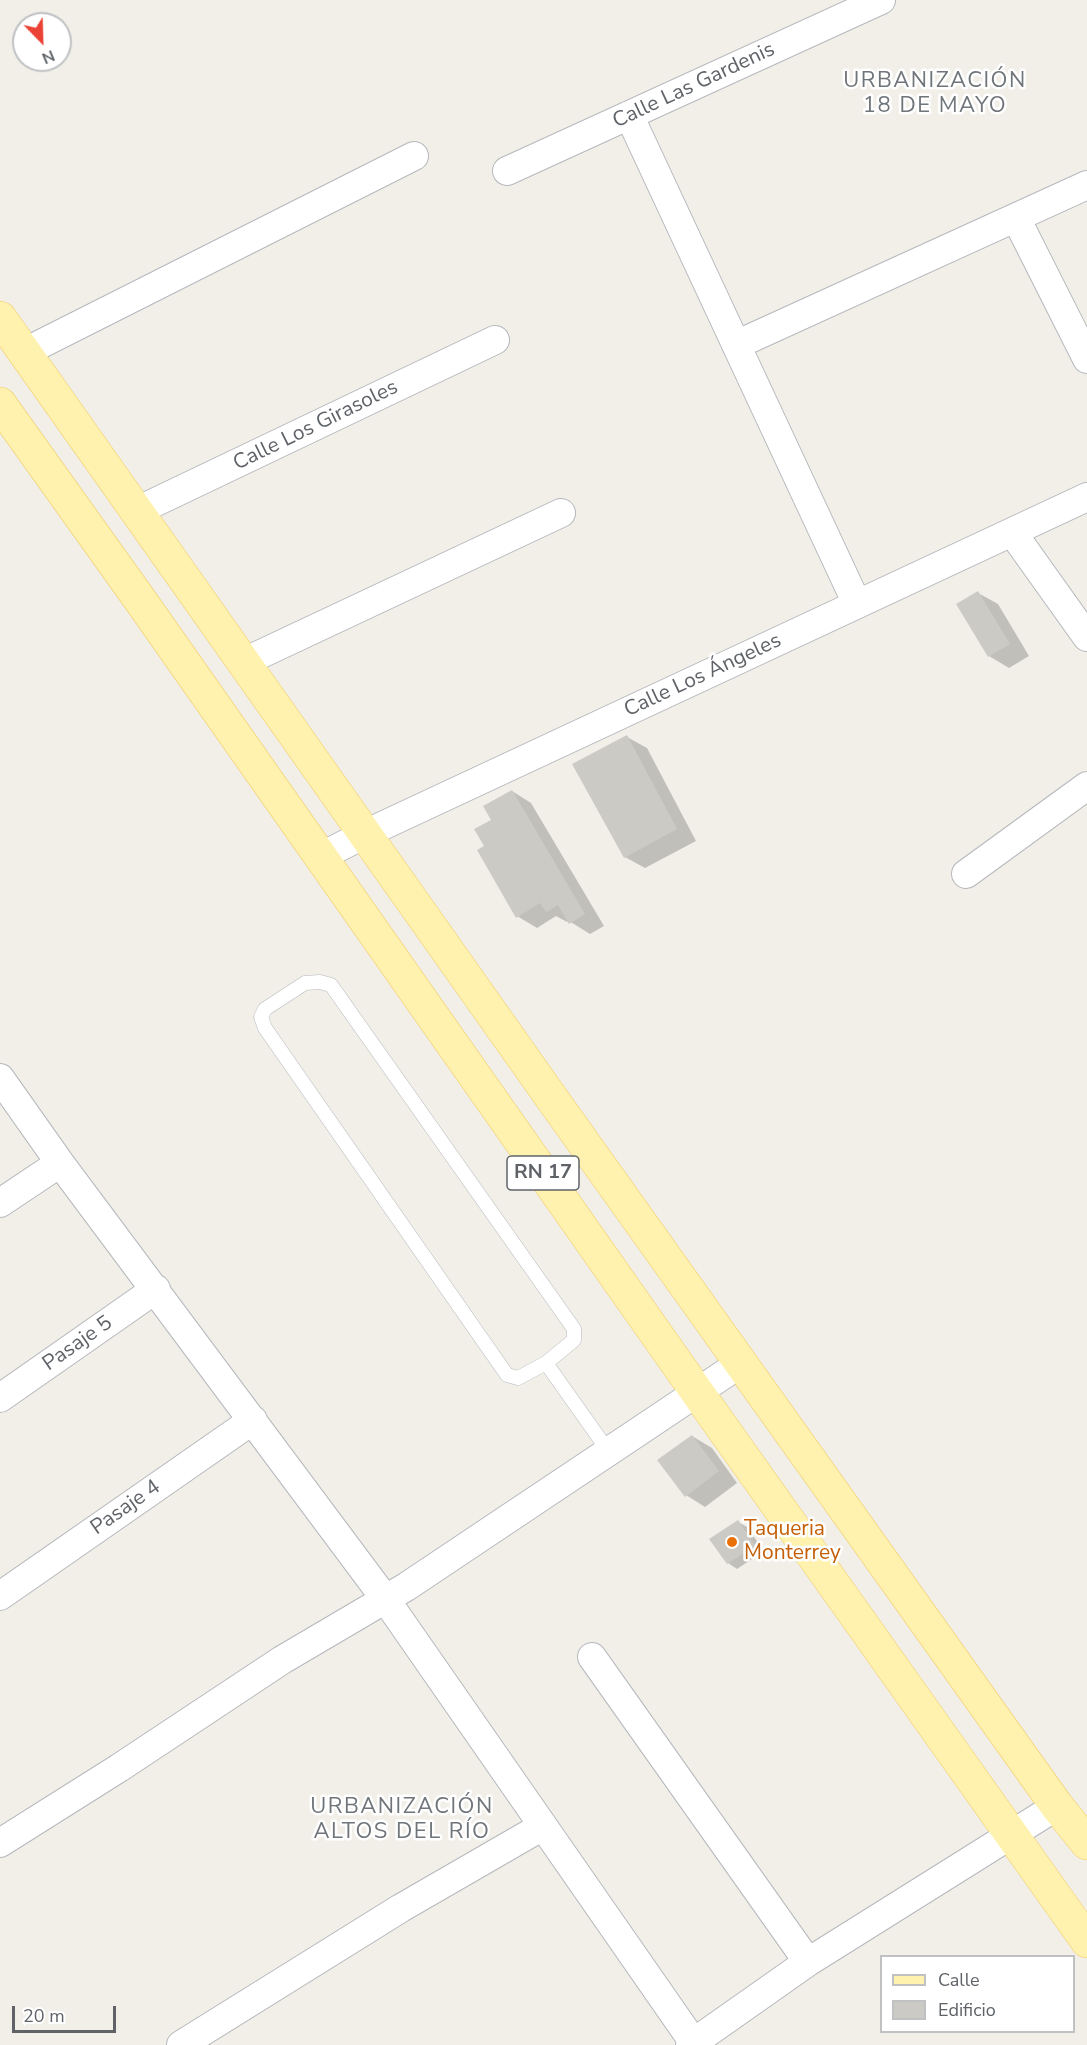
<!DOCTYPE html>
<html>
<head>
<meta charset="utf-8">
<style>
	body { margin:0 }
	#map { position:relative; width:1087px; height:2045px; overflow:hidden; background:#f1efe8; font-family:"Nunito Sans",sans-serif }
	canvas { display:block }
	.legend { position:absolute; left:880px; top:1955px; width:195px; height:78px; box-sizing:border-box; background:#fff; border:2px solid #bfc1c3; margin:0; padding:8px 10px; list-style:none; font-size:18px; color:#5f6368 }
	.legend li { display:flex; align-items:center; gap:12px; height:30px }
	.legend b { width:30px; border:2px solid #bfc1c3 }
	.north { position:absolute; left:12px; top:12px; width:60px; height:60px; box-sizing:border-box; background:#fff; border:2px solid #bfc1c3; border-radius:50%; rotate:157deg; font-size:16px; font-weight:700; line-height:24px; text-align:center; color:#5f6368 }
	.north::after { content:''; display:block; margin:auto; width:21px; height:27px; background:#ea4335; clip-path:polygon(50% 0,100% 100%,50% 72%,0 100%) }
	.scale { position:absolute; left:12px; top:2006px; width:104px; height:27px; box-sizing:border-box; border:3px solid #5f6368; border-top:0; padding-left:8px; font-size:18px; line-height:21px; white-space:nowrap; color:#5f6368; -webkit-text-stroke:4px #fff; paint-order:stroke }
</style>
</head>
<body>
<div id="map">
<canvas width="1087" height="2045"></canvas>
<ul class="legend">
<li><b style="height:8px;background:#fff2af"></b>Calle</li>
<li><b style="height:16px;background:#cccac5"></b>Edificio</li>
</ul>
<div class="north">N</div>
<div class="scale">20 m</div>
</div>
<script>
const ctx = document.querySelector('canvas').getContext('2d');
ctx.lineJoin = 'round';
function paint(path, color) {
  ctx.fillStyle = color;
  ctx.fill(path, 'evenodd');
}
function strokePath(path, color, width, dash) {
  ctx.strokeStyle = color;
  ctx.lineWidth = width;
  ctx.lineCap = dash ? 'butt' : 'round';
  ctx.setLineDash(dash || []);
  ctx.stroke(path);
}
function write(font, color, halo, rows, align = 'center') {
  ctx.font = font + ' "Nunito Sans",sans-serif';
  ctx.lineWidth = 5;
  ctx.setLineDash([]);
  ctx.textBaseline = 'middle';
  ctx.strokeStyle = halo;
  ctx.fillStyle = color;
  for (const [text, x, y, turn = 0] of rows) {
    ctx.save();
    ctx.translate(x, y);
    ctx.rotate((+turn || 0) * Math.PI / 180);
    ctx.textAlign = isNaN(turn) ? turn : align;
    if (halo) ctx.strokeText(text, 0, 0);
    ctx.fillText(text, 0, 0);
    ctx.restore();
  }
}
const shadow = new Path2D(`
	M 978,593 L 998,604 L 1029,656 L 1009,668 L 989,656 L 958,604 Z
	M 627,737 L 647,748 L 696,841 L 645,868 L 625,857 Z
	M 512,791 L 531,803 L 604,926 L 590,934 L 569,921 L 567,922 L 556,916 L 537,928 L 517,916 L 486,847 L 493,820 Z
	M 692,1436 L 712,1448 L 737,1483 L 705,1507 L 686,1495 Z
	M 738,1522 L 747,1527 L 764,1551 L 737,1569 L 728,1563 Z`);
const building = new Path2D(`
	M 978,591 L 1010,644 L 988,657 L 956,604 Z
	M 627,735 L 677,829 L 624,858 L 572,764 Z
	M 512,790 L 585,914 L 569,924 L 558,905 L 546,912 L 540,903 L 516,918 L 477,850 L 484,846 L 474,829 L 491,820 L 483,806 Z
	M 692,1435 L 719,1471 L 685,1497 L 657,1460 Z
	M 738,1520 L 755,1546 L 727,1564 L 709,1539 Z`);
const lane = new Path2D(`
	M 546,1363 L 518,1378 L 507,1375 L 265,1028 L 261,1017 L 265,1009 L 305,983 L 320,982 L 331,985 L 574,1329 L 574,1340 L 546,1363 L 609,1452`);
const street = new Path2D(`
	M 629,115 L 857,604
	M 507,171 L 881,0
	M 1016,218 L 1087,359
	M 736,345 L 1087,185
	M 25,352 L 414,156
	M 137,511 L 495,340
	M 1012,532 L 1087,637
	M 244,662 L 561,513
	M 320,857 L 365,834 L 1087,497
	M 966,874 L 1087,786
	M 0,1078 L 60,1163 L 386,1600 L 694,2043
	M 0,1203 L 60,1163
	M 0,1398 L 156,1289
	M 0,1596 L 253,1420
	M 592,1657 L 808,1962
	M 0,1843 L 119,1768 L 282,1660 L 406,1587 L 741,1363
	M 181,2045 L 401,1908 L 543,1826
	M 690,2045 L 808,1962 L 1057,1806`);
const primary = new Path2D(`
	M 0,318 L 553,1100 L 1057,1806 L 1087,1843
	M 0,404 L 138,597 L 697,1392 L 1087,1941`);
const markers = [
	[732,1542,6,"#e8710a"]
];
const shields = [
	[543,1173,72]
];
const shieldNames = [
	["RN 17",543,1173]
];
const streetNames = [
	["Calle Las Gardenis",694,86,-25],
	["Calle Los Girasoles",316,426,-26],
	["Calle Los Ángeles",703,676,-25],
	["Pasaje 5",78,1344,-35],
	["Pasaje 4",126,1508,-35]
];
const foodNames = [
	["Taqueria",744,1530],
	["Monterrey",744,1554]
];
const neighbourhoodNames = [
	["URBANIZACIÓN",935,82],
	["18 DE MAYO",935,107],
	["URBANIZACIÓN",402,1808],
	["ALTOS DEL RÍO",402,1833]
];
paint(shadow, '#0003');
paint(building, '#cccac5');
strokePath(lane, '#b5b8bc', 15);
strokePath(street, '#b5b8bc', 30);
strokePath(primary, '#f2c960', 34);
strokePath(lane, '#fff', 14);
strokePath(street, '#fff', 28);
strokePath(primary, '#fff2af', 33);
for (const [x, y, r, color] of markers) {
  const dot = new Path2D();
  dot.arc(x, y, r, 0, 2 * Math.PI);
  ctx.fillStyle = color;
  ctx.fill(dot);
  strokePath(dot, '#fff', 2);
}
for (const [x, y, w] of shields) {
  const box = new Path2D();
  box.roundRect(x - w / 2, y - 17, w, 34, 4.5);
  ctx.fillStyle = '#fff';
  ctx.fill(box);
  strokePath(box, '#5f6368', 1.5);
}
write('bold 20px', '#5f6368', null, shieldNames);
write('21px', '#5f6368', '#fff', streetNames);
write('21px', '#c56008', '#fff', foodNames, 'left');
ctx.letterSpacing = '1.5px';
write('22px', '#70757a', '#fff', neighbourhoodNames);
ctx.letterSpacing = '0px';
</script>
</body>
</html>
